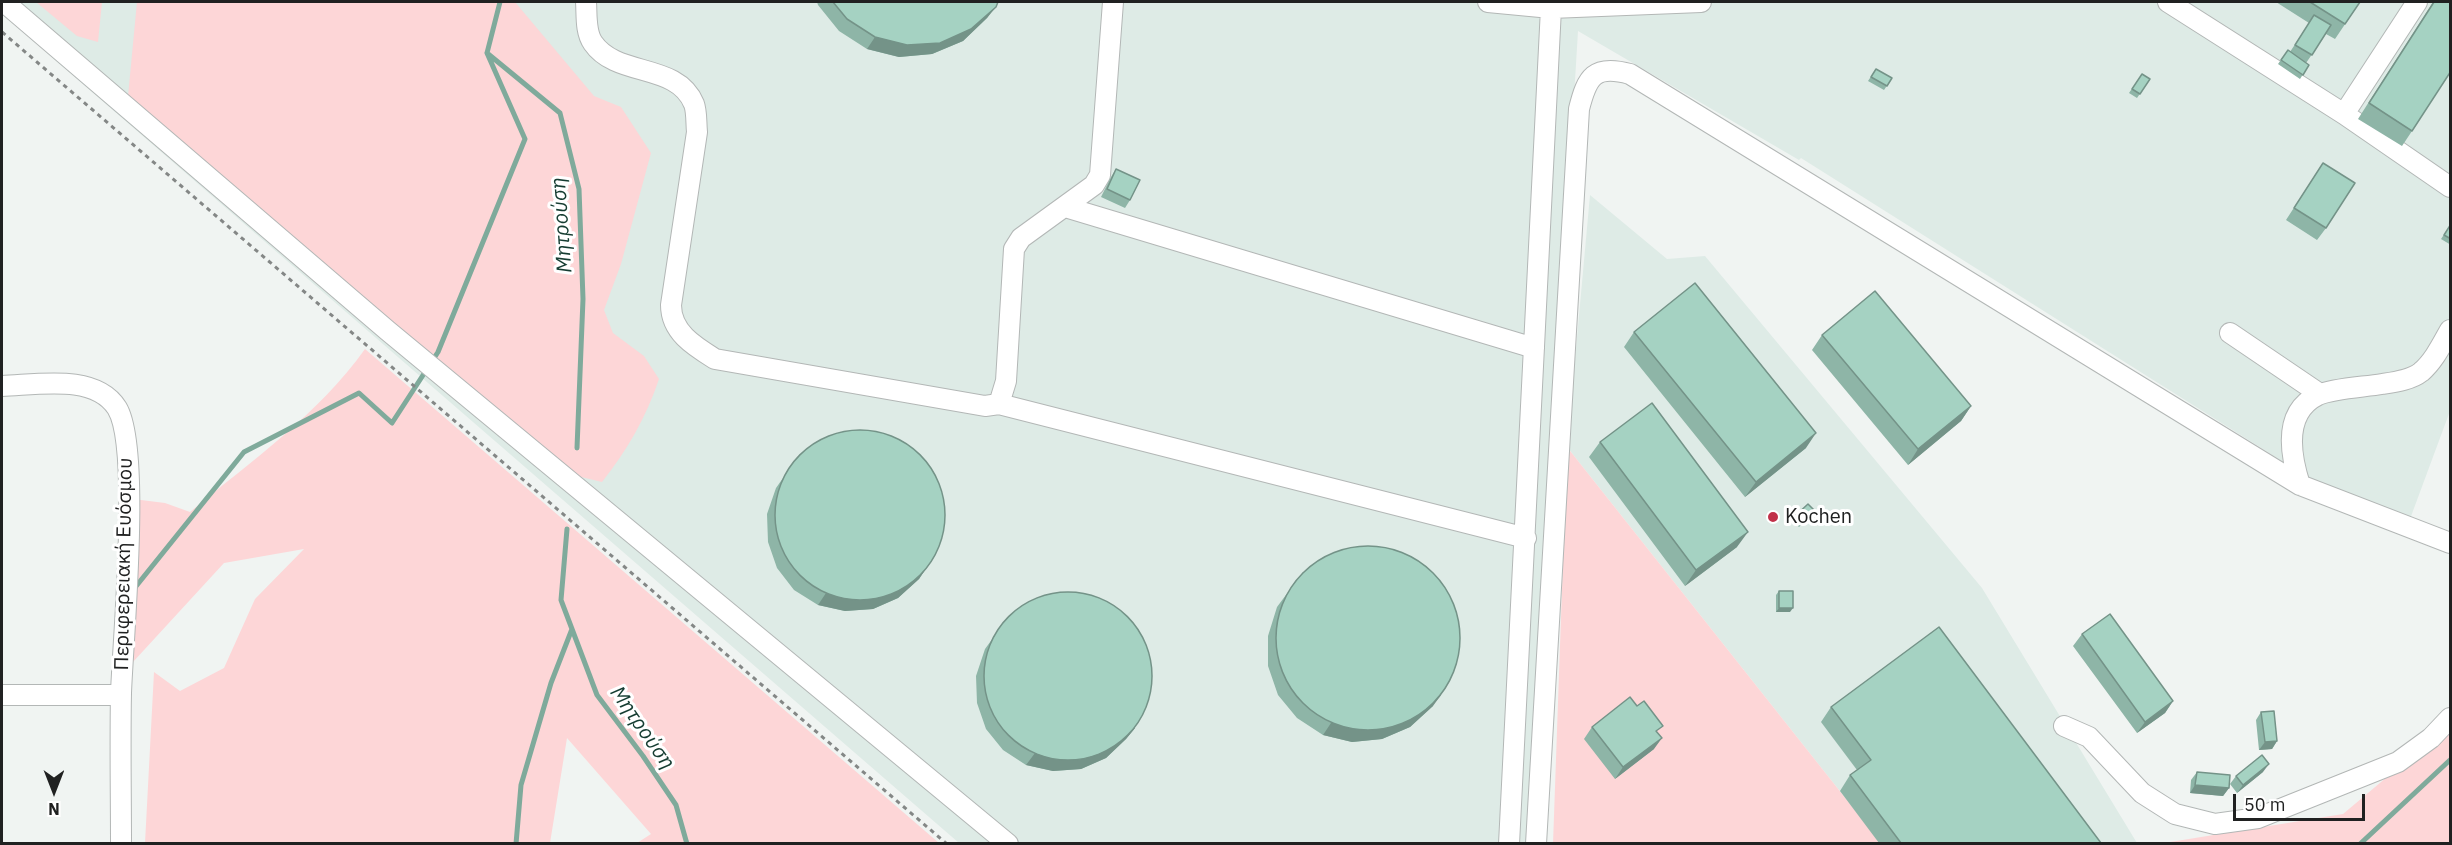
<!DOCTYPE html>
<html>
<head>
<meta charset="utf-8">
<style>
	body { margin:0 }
	#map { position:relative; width:2452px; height:845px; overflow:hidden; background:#f0f4f2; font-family:"IBM Plex Sans",sans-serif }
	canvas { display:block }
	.frame { position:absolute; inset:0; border:3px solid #202121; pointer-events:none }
	.north { position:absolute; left:24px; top:761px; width:60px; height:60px; -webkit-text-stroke:4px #fff; paint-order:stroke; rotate:180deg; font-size:16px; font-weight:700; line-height:24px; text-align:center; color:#202121 }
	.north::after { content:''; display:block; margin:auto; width:21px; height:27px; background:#202121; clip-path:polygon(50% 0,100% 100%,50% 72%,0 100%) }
	.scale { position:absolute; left:2233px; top:794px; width:132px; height:27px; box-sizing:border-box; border:3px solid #202121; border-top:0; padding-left:8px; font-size:18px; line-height:21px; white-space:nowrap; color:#202121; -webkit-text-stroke:4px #fff; paint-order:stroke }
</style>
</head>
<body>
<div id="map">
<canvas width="2452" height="845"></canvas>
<div class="frame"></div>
<div class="north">N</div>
<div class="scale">50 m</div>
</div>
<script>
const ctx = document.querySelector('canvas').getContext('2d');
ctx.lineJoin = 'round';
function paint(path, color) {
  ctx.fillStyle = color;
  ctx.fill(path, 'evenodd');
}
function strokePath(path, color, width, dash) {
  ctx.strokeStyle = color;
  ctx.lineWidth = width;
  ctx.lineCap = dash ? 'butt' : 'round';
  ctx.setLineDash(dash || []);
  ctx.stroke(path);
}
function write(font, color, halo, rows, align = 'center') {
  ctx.font = font + ' "IBM Plex Sans",sans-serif';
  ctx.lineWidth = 6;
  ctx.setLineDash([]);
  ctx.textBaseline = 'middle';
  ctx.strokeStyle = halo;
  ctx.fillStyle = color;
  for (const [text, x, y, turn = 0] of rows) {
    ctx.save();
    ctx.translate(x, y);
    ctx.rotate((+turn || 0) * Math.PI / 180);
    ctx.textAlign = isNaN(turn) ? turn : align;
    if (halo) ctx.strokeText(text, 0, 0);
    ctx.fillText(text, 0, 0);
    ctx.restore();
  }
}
const built = new Path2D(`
	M 2,2 L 2450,2 L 2450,411 L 2410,519 L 2312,480 L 1801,158 L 1799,160 L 1578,31 L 1529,843 L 959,843 L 2,14 Z
	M 1590,195 L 1667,259 L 1705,256 L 1982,588 L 2137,843 L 1881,843 L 1567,447 Z`);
const green = new Path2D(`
	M 36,2 L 102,2 L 98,42 L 77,36 Z
	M 137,2 L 515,2 L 594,96 L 621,107 L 651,153 L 621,264 L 604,310 L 613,333 L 644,356 L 659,379 C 646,418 627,450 602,482 L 552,470 L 127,107 Z
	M 365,349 L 939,843 L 637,843 L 651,834 L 567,738 L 550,843 L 145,843 L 154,672 L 180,691 L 224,668 L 255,599 L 304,549 L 224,563 L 133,662 L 133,499 L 165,503 L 190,512 C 251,461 319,414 365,349 Z
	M 1567,447 L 1881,843 L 1553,844 Z
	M 2450,724 L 2450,843 L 2158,844 L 2343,814 Z`);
const stream = new Path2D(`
	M 500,2 L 487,53 L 560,113 L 579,189 L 583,299 L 577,448
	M 567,529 L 561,600 L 597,695 L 643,756 L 676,805 L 687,844
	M 133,590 L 244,452 L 359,393 L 392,423 L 438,352 L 525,139 L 487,53
	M 516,844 L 521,785 L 551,683 L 572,629
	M 2360,844 L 2450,760`);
const path = new Path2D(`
	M 2,32 L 947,844`);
const minor = new Path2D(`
	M 4,2 L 388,331 L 1008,844
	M 586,2 C 587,14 585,32 593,43 C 617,78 677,62 694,104 C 697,112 696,123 697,132 L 671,305 C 671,332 694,346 715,359 L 985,406 L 999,404 L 1006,381 L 1014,249 L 1021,238 L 1094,185 L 1100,175 L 1113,2
	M 1488,2 L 1551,8
	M 2168,2 L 2344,114 L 2450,187
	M 2344,114 L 2417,2
	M 1065,207 L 1534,348
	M 2230,333 L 2320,394
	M 2,386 C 36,385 95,373 117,408 C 141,447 123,638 121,693 C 120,743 121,793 121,844
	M 999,404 L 1526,538
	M 2300,485 C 2290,454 2283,412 2318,395 C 2334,388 2365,387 2382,384 C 2395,382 2411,380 2421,372 C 2434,361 2442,344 2450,330
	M 2,695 L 121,695
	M 2064,726 L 2089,737 L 2142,793 L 2175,814 L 2215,824 L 2258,818 L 2398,762 L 2431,738 L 2450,718
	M 1509,844 L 1551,8 L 1701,2
	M 1536,844 L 1579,109 C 1587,77 1594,64 1630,74 L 2300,485 L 2450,543`);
const wall = new Path2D(`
	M 817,2 L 998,2 L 987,18 L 963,41 L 932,54 L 899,57 L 867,49 L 839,31 L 818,5 Z
	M 2276,2 L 2360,2 L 2335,39 L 2326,34 L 2306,63 L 2309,65 L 2300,79 L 2278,64 L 2288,50 L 2290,52 L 2309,23 Z
	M 2433,2 L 2412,131 L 2402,146 L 2358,119 Z
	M 1876,69 L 1892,78 L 1884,90 L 1868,81 Z
	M 2142,74 L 2150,79 L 2137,98 L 2129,93 Z
	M 2323,163 L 2326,228 L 2317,240 L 2286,220 Z
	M 1116,169 L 1130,200 L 1125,208 L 1101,197 L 1111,177 Z
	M 2451,224 L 2451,245 L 2441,239 Z
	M 1634,332 L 1806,448 L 1745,497 L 1624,347 Z
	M 1822,335 L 1971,406 L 1961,421 L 1908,465 L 1812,350 Z
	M 1600,442 L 1737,547 L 1685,586 L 1589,457 Z
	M 800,454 L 927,567 L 919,579 L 898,598 L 873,609 L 845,611 L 818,605 L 794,590 L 777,568 L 768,542 L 767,514 L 776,488 Z
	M 1812,515 L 1799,527 L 1792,520 L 1795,516 Z
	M 1303,572 L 1433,706 L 1410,727 L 1382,739 L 1352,742 L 1323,735 L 1297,718 L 1278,695 L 1268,666 L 1268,636 L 1277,607 Z
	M 1779,591 L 1790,612 L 1776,612 L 1776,595 Z
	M 1009,616 L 1135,728 L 1126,739 L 1106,758 L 1081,769 L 1053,771 L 1026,765 L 1003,750 L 986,729 L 977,703 L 976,676 L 985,649 Z
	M 2082,634 L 2173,701 L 2165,713 L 2137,733 L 2073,646 Z
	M 1831,707 L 2101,843 L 1879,843 L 1840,791 L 1850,775 L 1857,770 L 1821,722 Z
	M 2261,712 L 2277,741 L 2272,749 L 2259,750 L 2256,720 Z
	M 1592,727 L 1654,749 L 1615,779 L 1584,739 Z
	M 2197,772 L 2229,788 L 2223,796 L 2190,793 L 2191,780 Z
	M 2263,772 L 2237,793 L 2230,784 L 2236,776 Z`);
const shadedWall = new Path2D(`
	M 996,7 L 987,18 L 963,41 L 932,54 L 899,57 L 867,49 L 875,37 Z
	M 1971,406 L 1961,421 L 1908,465 L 1918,449 Z
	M 1816,433 L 1806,448 L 1745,497 L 1756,482 Z
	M 1748,532 L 1737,547 L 1685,586 L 1696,570 Z
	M 927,567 L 919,579 L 898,598 L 873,609 L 845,611 L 818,605 L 826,593 Z
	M 1779,608 L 1793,608 L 1790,612 L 1776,612 Z
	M 1441,695 L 1433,706 L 1410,727 L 1382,739 L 1352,742 L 1323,735 L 1331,723 Z
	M 2173,701 L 2165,713 L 2137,733 L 2145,722 Z
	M 1135,728 L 1126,739 L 1106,758 L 1081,769 L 1053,771 L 1026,765 L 1035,753 Z
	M 1662,738 L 1654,749 L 1615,779 L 1623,767 Z
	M 2277,741 L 2272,749 L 2259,750 L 2265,742 Z
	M 2269,764 L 2263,772 L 2237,793 L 2243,785 Z
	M 2195,785 L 2229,788 L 2223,796 L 2190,793 Z`);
const building = new Path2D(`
	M 833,2 L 998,2 L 996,7 L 971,29 L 940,43 L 907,45 L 875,37 L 847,19 Z
	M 2310,2 L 2360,2 L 2345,24 Z
	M 2434,2 L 2451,2 L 2451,71 L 2412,131 L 2369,103 Z
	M 2314,15 L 2331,25 L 2312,55 L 2295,45 Z
	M 2288,50 L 2309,65 L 2303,75 L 2281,60 Z
	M 1876,69 L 1892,78 L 1887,86 L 1871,77 Z
	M 2142,74 L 2150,79 L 2140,94 L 2132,89 Z
	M 2323,163 L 2355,183 L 2326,228 L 2294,208 Z
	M 1116,169 L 1140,180 L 1130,200 L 1107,189 Z
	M 2451,224 L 2451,239 L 2444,235 Z
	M 1695,283 L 1816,433 L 1756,482 L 1634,332 Z
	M 1875,291 L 1971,406 L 1918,449 L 1822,335 Z
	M 1652,403 L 1748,532 L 1696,570 L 1600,442 Z
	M775 515a85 85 0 1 1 170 0a85 85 0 1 1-170 0Z
	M 1808,504 L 1815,511 L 1802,523 L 1795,516 Z
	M1276 638a92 92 0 1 1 184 0a92 92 0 1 1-184 0Z
	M 1779,591 L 1793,591 L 1793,608 L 1779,608 Z
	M984 676a84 84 0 1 1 168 0a84 84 0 1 1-168 0Z
	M 2110,614 L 2173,701 L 2145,722 L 2082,634 Z
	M 1939,627 L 2101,843 L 1901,843 L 1850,775 L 1871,760 L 1831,707 Z
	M 1630,697 L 1637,706 L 1644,701 L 1663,726 L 1656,731 L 1662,738 L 1623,767 L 1592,727 Z
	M 2274,711 L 2277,741 L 2265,742 L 2261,712 Z
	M 2262,755 L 2269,764 L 2243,785 L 2236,776 Z
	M 2197,772 L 2230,775 L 2229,788 L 2195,785 Z`);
const markers = [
	[1773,517,6,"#c13049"]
];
const poiNames = [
	["Kochen",1785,517]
];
const streetNames = [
	["Περιφερειακή Ευόσμου",124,564,-89]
];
const waterNames = [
	["Μητρούση",562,225,-94],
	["Μητρούση",642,728,55]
];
paint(built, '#deebe6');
paint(green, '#fdd6d7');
strokePath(stream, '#7faa9b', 5);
strokePath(minor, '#b3b7b6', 22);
strokePath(path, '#848786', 3, [4.5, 4.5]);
strokePath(minor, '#fff', 20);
paint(wall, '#8eb5a7');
paint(shadedWall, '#749388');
paint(building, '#a5d2c2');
strokePath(building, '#749388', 1.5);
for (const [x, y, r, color] of markers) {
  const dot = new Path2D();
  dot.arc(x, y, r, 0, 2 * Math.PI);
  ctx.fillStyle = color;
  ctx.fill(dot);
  strokePath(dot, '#fff', 2);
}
write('20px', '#202121', '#fff', poiNames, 'left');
write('20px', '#202121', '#fff', streetNames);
write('italic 21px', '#153c31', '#fff', waterNames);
</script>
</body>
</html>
